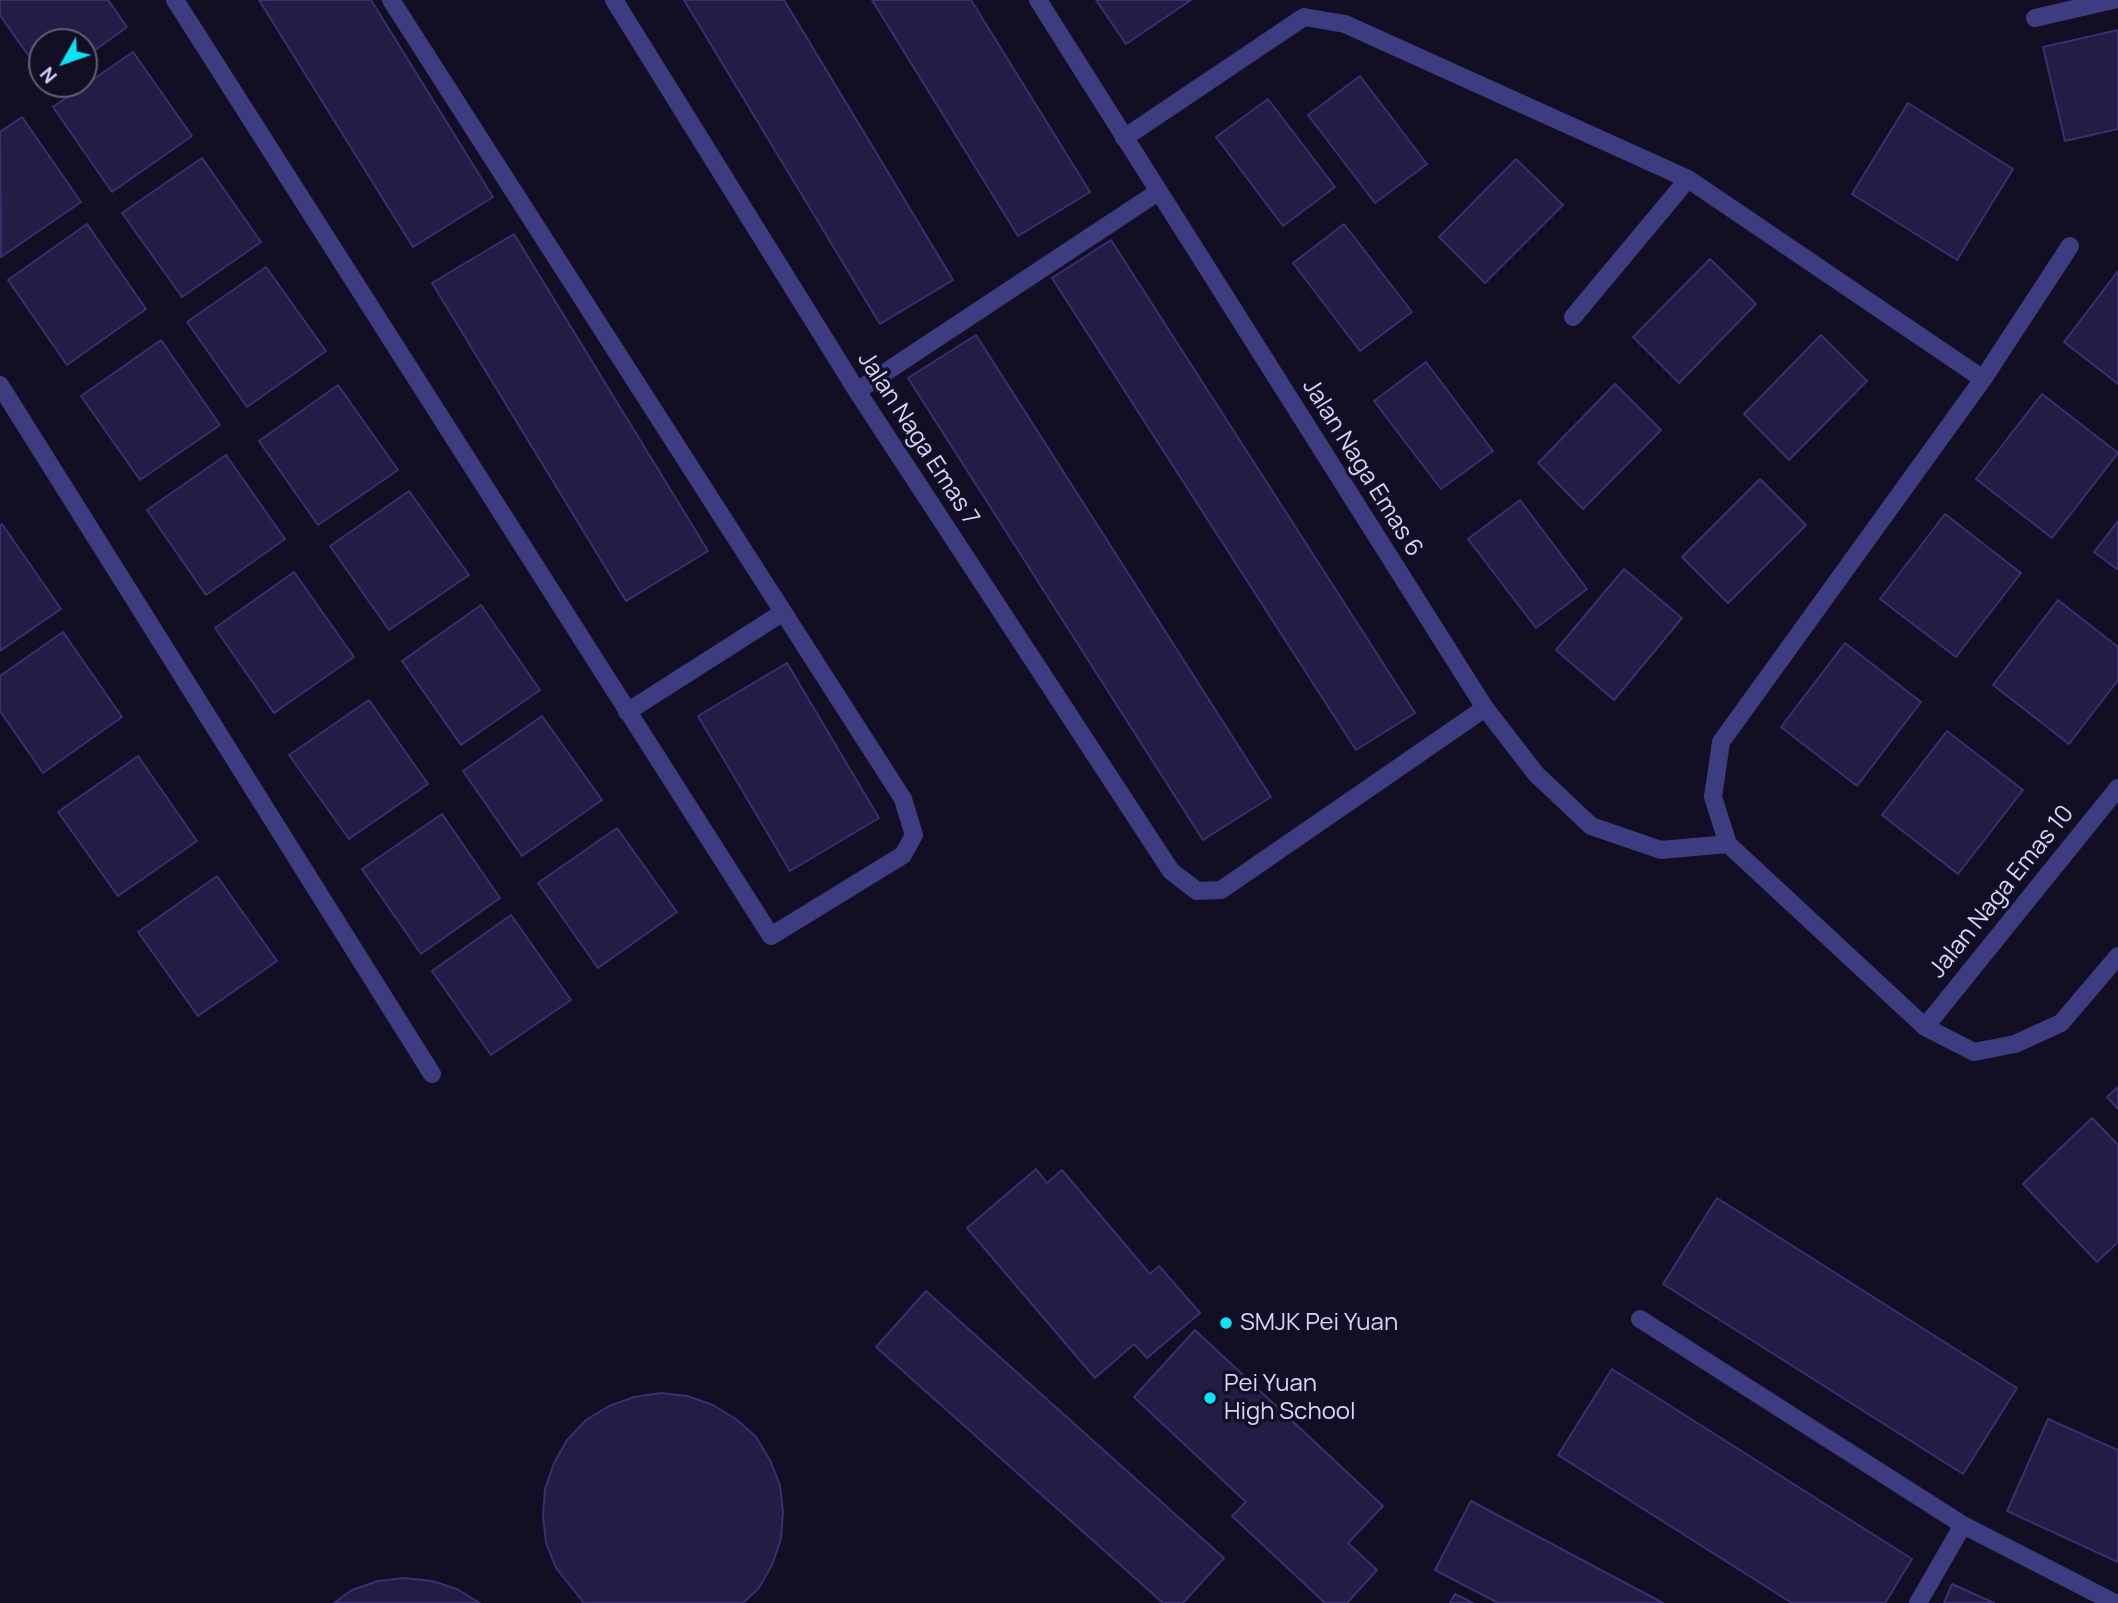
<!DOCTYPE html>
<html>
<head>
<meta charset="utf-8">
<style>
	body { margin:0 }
	#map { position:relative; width:2118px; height:1603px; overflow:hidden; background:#120f24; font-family:Manrope,sans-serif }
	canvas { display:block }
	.north { position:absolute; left:28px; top:28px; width:70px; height:70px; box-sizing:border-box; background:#120f24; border:2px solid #615e7b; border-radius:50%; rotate:230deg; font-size:19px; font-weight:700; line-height:28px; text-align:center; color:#d8d4fd }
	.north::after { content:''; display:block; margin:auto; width:24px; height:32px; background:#09e3f4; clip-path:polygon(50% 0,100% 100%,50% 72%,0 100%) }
</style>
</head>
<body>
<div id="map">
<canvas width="2118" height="1603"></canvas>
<div class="north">N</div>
</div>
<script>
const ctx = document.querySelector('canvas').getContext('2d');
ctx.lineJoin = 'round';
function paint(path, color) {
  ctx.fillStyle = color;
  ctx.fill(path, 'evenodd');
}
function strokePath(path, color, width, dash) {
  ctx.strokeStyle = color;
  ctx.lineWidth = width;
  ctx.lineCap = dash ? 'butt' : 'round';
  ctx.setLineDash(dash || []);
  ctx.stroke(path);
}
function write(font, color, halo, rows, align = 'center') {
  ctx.font = font + ' Manrope,sans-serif';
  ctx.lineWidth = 7;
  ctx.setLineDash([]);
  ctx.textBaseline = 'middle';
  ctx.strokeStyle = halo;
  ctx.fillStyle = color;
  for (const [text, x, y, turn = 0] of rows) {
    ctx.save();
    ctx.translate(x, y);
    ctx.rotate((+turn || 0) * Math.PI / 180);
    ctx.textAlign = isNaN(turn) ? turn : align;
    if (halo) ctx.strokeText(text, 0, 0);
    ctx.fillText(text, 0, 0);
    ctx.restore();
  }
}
const building = new Path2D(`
	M 0,0 L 108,0 L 127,27 L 84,58 L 84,42 L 42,42 L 42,75 L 0,15 Z
	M 259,0 L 371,0 L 493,197 L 413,247 Z
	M 684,0 L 784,0 L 953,280 L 880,324 Z
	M 872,0 L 971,0 L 1090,192 L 1018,236 Z
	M 1096,0 L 1191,0 L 1126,44 Z
	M 2118,30 L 2118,129 L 2065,141 L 2043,47 Z
	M 133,52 L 192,136 L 112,192 L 53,107 Z
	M 1360,76 L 1427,164 L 1375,203 L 1308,115 Z
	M 1268,99 L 1335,187 L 1283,226 L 1216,137 Z
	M 1908,103 L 2013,169 L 1957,260 L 1852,194 Z
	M 22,117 L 81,202 L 1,257 L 0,132 Z
	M 202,158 L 261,242 L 182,297 L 122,213 Z
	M 1516,159 L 1563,205 L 1485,283 L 1439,237 Z
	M 87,224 L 146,309 L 67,365 L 8,280 Z
	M 1344,224 L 1412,312 L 1360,351 L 1293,263 Z
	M 514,234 L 708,551 L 626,601 L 432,283 Z
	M 1111,240 L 1415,713 L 1356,750 L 1052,278 Z
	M 1710,259 L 1756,304 L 1679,383 L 1633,337 Z
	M 266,267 L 326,351 L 247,407 L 187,322 Z
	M 2118,271 L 2118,384 L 2064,342 Z
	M 976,335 L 1271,797 L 1203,840 L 908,378 Z
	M 1821,335 L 1867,381 L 1789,460 L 1744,414 Z
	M 161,340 L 220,425 L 140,480 L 81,396 Z
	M 1426,362 L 1493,451 L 1441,489 L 1374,401 Z
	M 1615,384 L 1661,430 L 1583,509 L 1538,463 Z
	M 338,385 L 398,470 L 318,525 L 259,441 Z
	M 2042,394 L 2118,453 L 2052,538 L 1976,479 Z
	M 226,455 L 285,539 L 206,595 L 147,510 Z
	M 1760,479 L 1806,525 L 1728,603 L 1682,557 Z
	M 409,491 L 469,575 L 389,630 L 330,546 Z
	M 1520,500 L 1587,589 L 1536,628 L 1468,539 Z
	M 1945,514 L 2021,573 L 1956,657 L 1880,599 Z
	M 2118,521 L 2118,570 L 2094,552 Z
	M 2,524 L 61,609 L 0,651 L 0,525 Z
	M 1624,569 L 1682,618 L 1614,700 L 1556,650 Z
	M 294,572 L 354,657 L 274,713 L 215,628 Z
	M 2058,600 L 2118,647 L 2118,680 L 2069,744 L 1993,685 Z
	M 481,605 L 540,690 L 461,745 L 402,661 Z
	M 63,632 L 122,717 L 43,773 L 0,711 L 0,676 Z
	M 1845,643 L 1921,702 L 1857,786 L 1781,727 Z
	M 787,663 L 879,818 L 790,871 L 698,716 Z
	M 369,700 L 428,784 L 349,839 L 289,755 Z
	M 542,716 L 602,800 L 522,856 L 463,771 Z
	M 1947,731 L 2023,790 L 1958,874 L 1882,815 Z
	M 138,756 L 197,841 L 118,896 L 58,812 Z
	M 442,814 L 500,898 L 421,954 L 362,869 Z
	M 617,828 L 677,912 L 598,968 L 538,883 Z
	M 217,876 L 277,961 L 198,1016 L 138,932 Z
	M 511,915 L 571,1000 L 491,1055 L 432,971 Z
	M 2118,1087 L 2118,1109 L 2107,1097 Z
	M 2092,1118 L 2118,1145 L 2118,1242 L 2097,1262 L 2023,1184 Z
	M 1036,1169 L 1047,1183 L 1062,1170 L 1150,1274 L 1159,1266 L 1200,1313 L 1147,1358 L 1134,1344 L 1095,1378 L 967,1228 Z
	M 1717,1198 L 2017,1388 L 1963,1474 L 1663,1284 Z
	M 926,1291 L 1224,1558 L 1183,1603 L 1163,1603 L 876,1347 Z
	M 1195,1330 L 1383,1506 L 1348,1543 L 1377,1570 L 1347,1603 L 1325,1603 L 1232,1516 L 1246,1502 L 1134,1397 Z
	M 1612,1369 L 1912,1559 L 1885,1603 L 1792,1603 L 1558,1455 Z
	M 661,1393 L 687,1396 L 713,1405 L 736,1419 L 756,1437 L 770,1460 L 780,1485 L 783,1512 L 781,1539 L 772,1565 L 759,1588 L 743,1603 L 584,1603 L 556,1568 L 546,1543 L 543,1516 L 545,1489 L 554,1463 L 567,1440 L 586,1420 L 609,1406 L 634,1397 Z
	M 2048,1419 L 2118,1450 L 2118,1562 L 2007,1511 Z
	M 1471,1501 L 1663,1603 L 1498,1603 L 1435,1570 Z
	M 404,1578 L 432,1581 L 457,1589 L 480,1603 L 334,1603 L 352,1590 L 378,1581 Z
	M 1952,1584 L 1994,1603 L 1944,1603 Z
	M 1455,1594 L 1473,1603 L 1450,1603 Z`);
const minor = new Path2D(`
	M 175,0 L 771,936 L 903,855 L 914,835 L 903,799 L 391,0
	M 614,0 L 857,391 L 1171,871 L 1197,891 L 1221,890 L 1485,708
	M 1038,0 L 1485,708 L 1536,774 L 1591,826 L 1661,850 L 1728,844
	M 2035,18 L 2113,0
	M 1124,138 L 1304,17 L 1345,24 L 1688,179 L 1983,379
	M 2070,246 L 1983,379 L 1721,742 L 1713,797 L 1728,844 L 1925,1027 L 1974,1052 L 2015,1044 L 2061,1023 L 2118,956
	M 1573,317 L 1688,179
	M 0,385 L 432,1074
	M 857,391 L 1158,192
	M 627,712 L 782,613
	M 1925,1027 L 2118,788
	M 1640,1319 L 1963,1525 L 2115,1603
	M 1918,1603 L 1963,1525`);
const markers = [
	[1226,1323,7,"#09e3f4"],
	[1210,1398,7,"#09e3f4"]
];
const streetNames = [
	["Jalan Naga Emas 7",918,439,57],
	["Jalan Naga Emas 6",1362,468,58],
	["Jalan Naga Emas 10",2002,892,-51]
];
const poiNames = [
	["SMJK Pei Yuan",1240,1323],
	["Pei Yuan",1224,1384],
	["High School",1224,1412]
];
paint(building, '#231c44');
strokePath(building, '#3a2f6f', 2);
strokePath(minor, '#3d3c81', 18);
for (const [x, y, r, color] of markers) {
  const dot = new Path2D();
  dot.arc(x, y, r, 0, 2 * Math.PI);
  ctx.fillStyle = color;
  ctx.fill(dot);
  strokePath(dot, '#120f24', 2.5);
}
write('24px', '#d8d4fd', '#120f24', streetNames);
write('24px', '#d8d4fd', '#120f24', poiNames, 'left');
</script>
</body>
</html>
